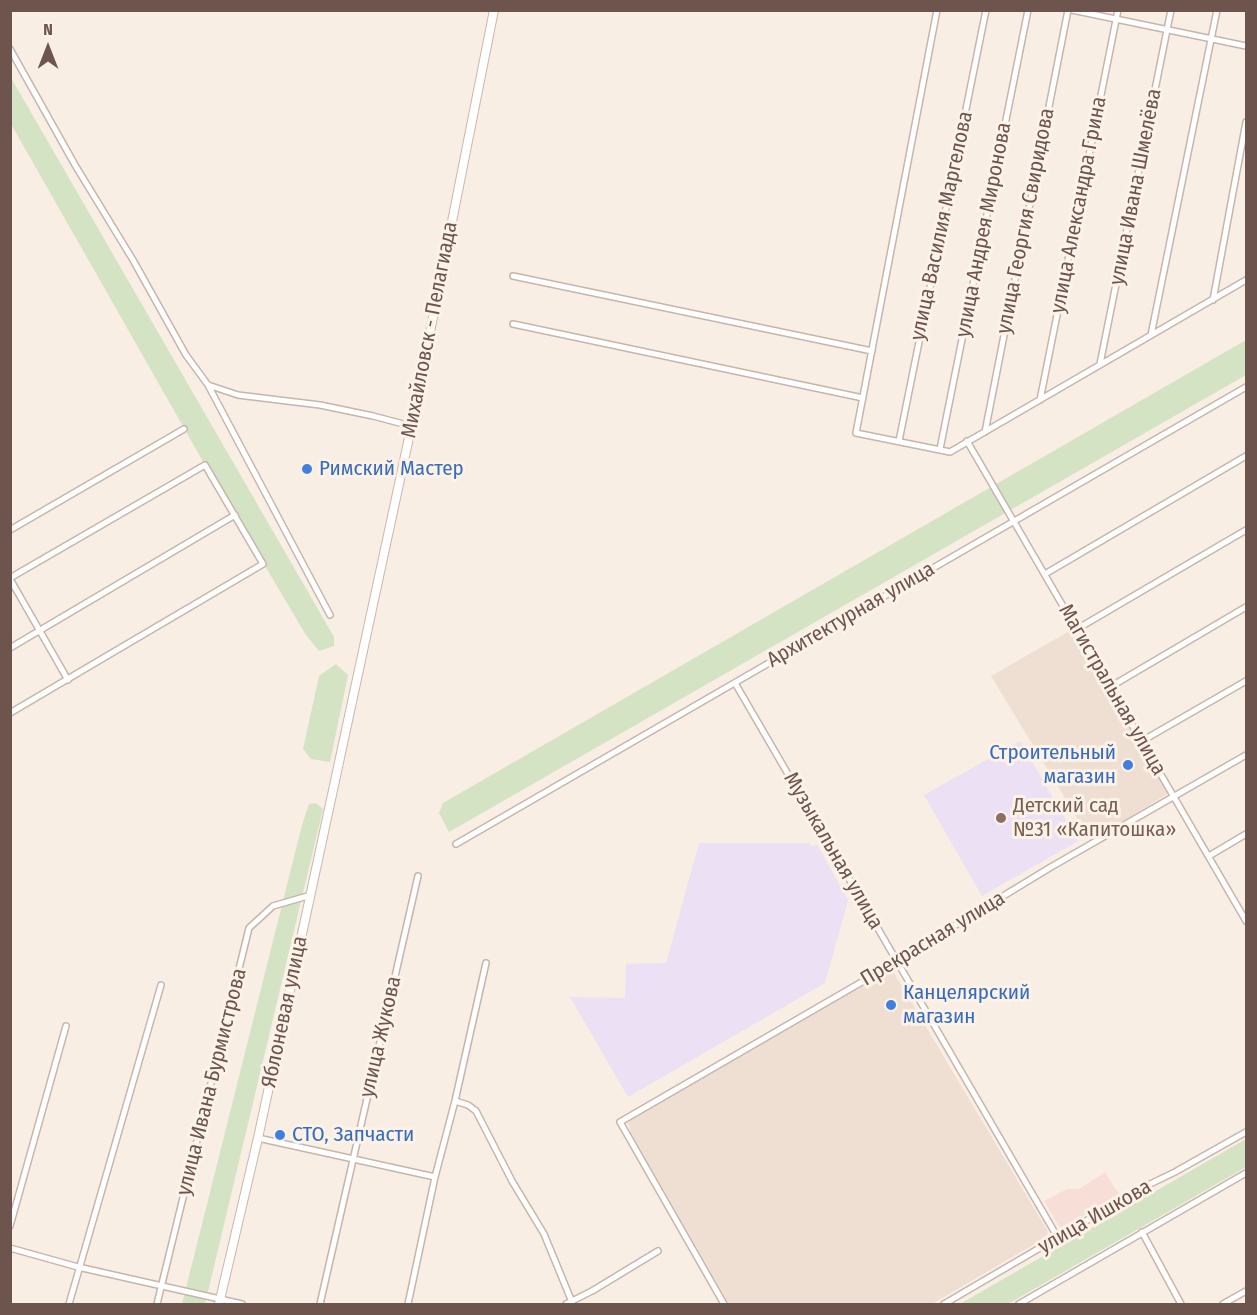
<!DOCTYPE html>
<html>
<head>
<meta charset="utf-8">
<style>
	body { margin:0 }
	#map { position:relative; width:1257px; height:1315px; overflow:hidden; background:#f8eee3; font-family:"Fira Sans Condensed",sans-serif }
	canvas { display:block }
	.frame { position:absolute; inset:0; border:12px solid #6d554d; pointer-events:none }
	.north { position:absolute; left:18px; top:18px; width:60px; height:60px; -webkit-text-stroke:4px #fcf2e8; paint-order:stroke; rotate:0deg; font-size:16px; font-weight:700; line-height:24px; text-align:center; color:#6d554d }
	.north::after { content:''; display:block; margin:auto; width:21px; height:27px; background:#6d554d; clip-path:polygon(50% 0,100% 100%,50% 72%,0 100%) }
</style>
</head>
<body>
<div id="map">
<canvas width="1257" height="1315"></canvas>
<div class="frame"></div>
<div class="north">N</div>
</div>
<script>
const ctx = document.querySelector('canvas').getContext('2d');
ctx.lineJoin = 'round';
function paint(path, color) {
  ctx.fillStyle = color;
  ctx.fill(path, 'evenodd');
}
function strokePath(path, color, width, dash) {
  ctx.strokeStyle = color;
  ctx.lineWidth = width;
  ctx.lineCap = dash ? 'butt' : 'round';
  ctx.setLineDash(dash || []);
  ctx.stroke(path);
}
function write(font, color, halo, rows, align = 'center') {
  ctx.font = font + ' "Fira Sans Condensed",sans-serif';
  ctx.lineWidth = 6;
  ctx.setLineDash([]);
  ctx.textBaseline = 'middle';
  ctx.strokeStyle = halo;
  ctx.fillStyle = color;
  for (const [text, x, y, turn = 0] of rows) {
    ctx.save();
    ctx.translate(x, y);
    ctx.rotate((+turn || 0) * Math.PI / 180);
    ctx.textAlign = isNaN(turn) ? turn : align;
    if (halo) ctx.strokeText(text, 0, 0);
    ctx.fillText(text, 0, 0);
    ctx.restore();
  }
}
const residential = new Path2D(`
	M 1073,629 L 1169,793 L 1091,841 L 991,676 Z
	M 885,970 L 894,973 L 1047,1230 L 1048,1236 L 932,1304 L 729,1304 L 631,1133 L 628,1121 Z`);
const commercial = new Path2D(`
	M 1105,1172 L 1119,1194 L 1063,1228 L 1060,1228 L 1044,1201 L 1067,1189 L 1079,1189 Z`);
const education = new Path2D(`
	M 1020,741 L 1078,841 L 982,896 L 924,795 Z
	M 699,843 L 809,843 L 811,846 L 817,844 L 848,900 L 825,983 L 628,1097 L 570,997 L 625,998 L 626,964 L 666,963 Z`);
const green = new Path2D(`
	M 10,76 L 334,637 L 334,646 L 319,651 L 306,635 L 205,465 L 11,124 Z
	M 1246,340 L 1246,375 L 449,832 L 439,813 L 443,803 Z
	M 336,664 L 348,675 L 330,762 L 311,759 L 303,749 L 319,676 Z
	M 316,803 L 323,809 L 205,1304 L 182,1304 L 302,825 L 309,804 Z
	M 1246,1139 L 1246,1167 L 1008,1304 L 960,1304 Z`);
const street = new Path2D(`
	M 937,10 L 856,433 L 950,452 L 1246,280
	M 1072,10 L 1246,46
	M 10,49 L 75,165 L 133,260 L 186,355 L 208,385 L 238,395 L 320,405 L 373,416 L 411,426
	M 513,276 L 872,351
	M 1213,300 L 1246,122
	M 513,324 L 863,398
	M 1151,335 L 1217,10
	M 1100,364 L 1171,10
	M 208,385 L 330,615
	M 1040,400 L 1118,10
	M 985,432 L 1068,10
	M 899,441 L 986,10
	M 967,441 L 1246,921
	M 940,449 L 1028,10
	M 10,530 L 184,429
	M 1045,574 L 1246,456
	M 10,578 L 205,465 L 263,564 L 10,713
	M 10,579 L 68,680
	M 1077,629 L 1246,530
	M 10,648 L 235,515
	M 735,683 L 1058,1238
	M 1110,687 L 1246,607
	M 1142,741 L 1246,681
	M 456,844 L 1246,387
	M 1209,856 L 1246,834
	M 455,1101 L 468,1105 L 476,1111 L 512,1181 L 544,1234 L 572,1302
	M 258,1138 L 435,1177
	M 10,1226 L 66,1026
	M 1142,1232 L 1181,1304
	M 10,1248 L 78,1267 L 242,1304
	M 69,1304 L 161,985
	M 157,1304 L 249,928 L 273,906 L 311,895
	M 320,1304 L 418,876
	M 408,1304 L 435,1177 L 455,1101 L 486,963
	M 566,1304 L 592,1291 L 658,1251
	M 724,1304 L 620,1122 L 860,983 L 1051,867 L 1246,755
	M 944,1304 L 1144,1187 L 1175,1172 L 1246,1132
	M 1019,1304 L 1246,1173
	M 1223,1304 L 1246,1291`);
const secondary = new Path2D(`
	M 219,1304 L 258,1138 L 410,433 L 494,10`);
const markers = [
	[307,469,6,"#3f7fe0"],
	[1128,765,6,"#3f7fe0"],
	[1001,818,6,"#8d6e63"],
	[891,1005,6,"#3f7fe0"],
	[280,1135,6,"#3f7fe0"]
];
const streetNames = [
	["улица Ивана Шмелёва",1136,187,-79],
	["улица Александра Грина",1079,205,-79],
	["улица Георгия Свиридова",1026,221,-79],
	["улица Василия Маргелова",942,226,-78],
	["улица Андрея Миронова",984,230,-79],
	["Михайловск - Пелагиада",430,330,-79],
	["Архитектурная улица",851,615,-30],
	["Магистральная улица",1112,690,60],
	["Музыкальная улица",833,851,60],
	["Прекрасная улица",933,939,-31],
	["Яблоневая улица",285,1012,-78],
	["улица Жукова",381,1037,-77],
	["улица Ивана Бурмистрова",212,1082,-76],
	["улица Ишкова",1095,1217,-30]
];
const shopNames = [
	["Римский Мастер",319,469],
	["Строительный",1116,753,"right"],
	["магазин",1116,777,"right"],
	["Канцелярский",903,993],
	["магазин",903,1017],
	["СТО, Запчасти",292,1135]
];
const educationNames = [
	["Детский сад",1013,806],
	["№31 «Капитошка»",1013,830]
];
paint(residential, '#efdfd3');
paint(commercial, '#f7dfd8');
paint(education, '#ebe0f4');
paint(green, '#d4e3c4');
strokePath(street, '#c7b5ac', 8);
strokePath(secondary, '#ccb7ac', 10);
strokePath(street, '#fff', 5);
strokePath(secondary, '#fff', 8);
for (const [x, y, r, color] of markers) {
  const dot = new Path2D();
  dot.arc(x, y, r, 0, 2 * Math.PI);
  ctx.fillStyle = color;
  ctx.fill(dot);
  strokePath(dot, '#fcf2e8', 2);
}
write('21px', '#6d554d', '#fcf2e8', streetNames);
write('21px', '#366cbe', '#fcf2e8', shopNames, 'left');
write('21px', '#785e54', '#fcf2e8', educationNames, 'left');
</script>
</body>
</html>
